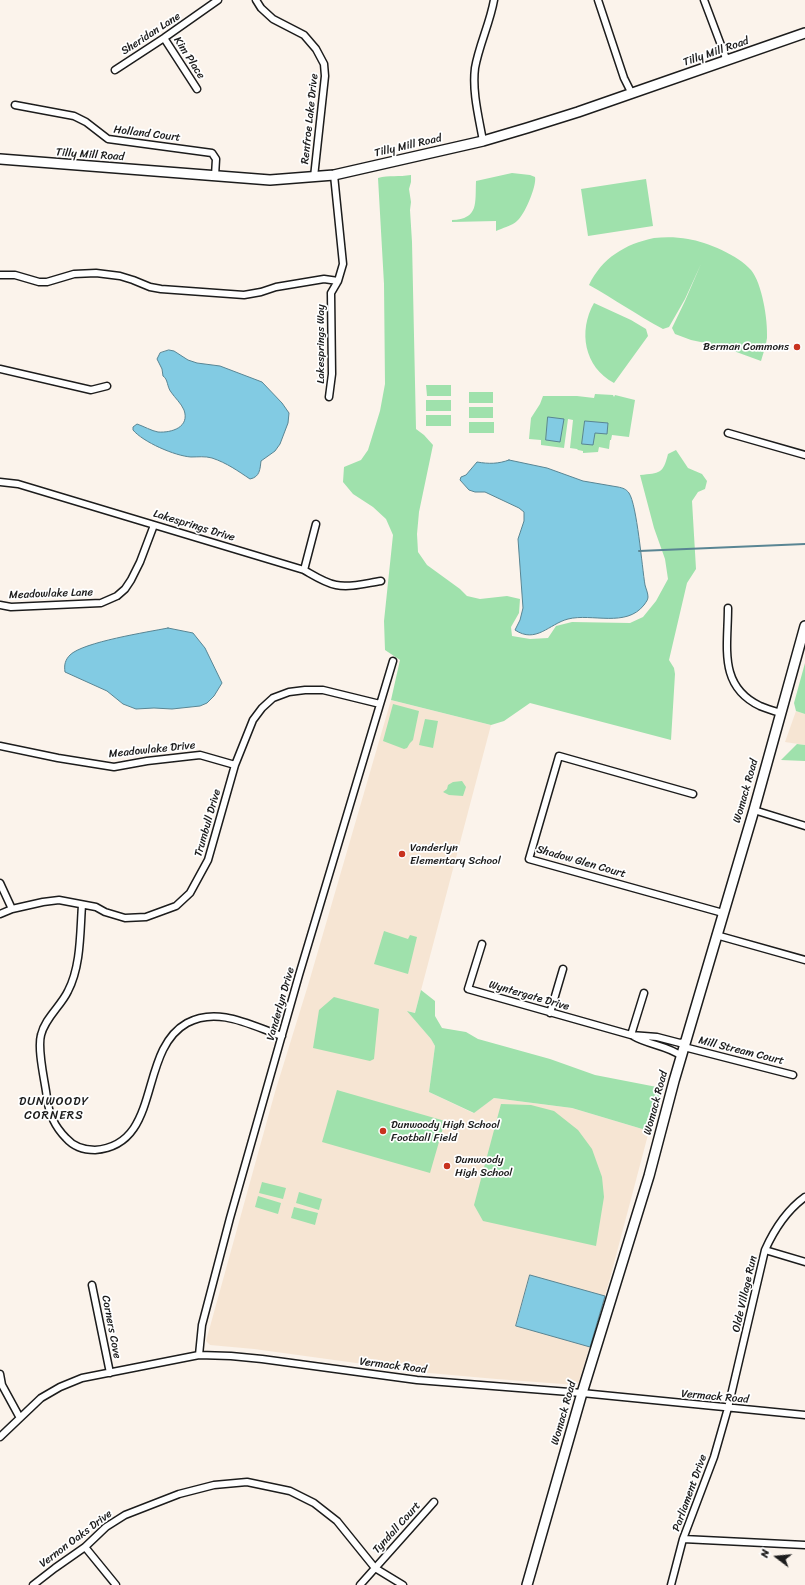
<!DOCTYPE html>
<html>
<head>
<meta charset="utf-8">
<style>
	body { margin:0 }
	#map { position:relative; width:805px; height:1585px; overflow:hidden; background:#fbf3eb; font-family:Sriracha,sans-serif }
	canvas { display:block }
	.north { position:absolute; left:757px; top:1537px; width:40px; height:40px; -webkit-text-stroke:3px #fff; paint-order:stroke; rotate:286deg; font-size:11px; font-weight:700; line-height:16px; text-align:center; color:#1c1c1c }
	.north::after { content:''; display:block; margin:auto; width:14px; height:18px; background:#1c1c1c; clip-path:polygon(50% 0,100% 100%,50% 72%,0 100%) }
</style>
</head>
<body>
<div id="map">
<canvas width="805" height="1585"></canvas>
<div class="north">N</div>
</div>
<script>
const ctx = document.querySelector('canvas').getContext('2d');
ctx.lineJoin = 'round';
function paint(path, color) {
  ctx.fillStyle = color;
  ctx.fill(path, 'evenodd');
}
function strokePath(path, color, width, dash) {
  ctx.strokeStyle = color;
  ctx.lineWidth = width;
  ctx.lineCap = dash ? 'butt' : 'round';
  ctx.setLineDash(dash || []);
  ctx.stroke(path);
}
function write(font, color, halo, rows, align = 'center') {
  ctx.font = font + ' Sriracha,sans-serif';
  ctx.lineWidth = 3.5;
  ctx.setLineDash([]);
  ctx.textBaseline = 'middle';
  ctx.strokeStyle = halo;
  ctx.fillStyle = color;
  for (const [text, x, y, turn = 0] of rows) {
    ctx.save();
    ctx.translate(x, y);
    ctx.rotate((+turn || 0) * Math.PI / 180);
    ctx.textAlign = isNaN(turn) ? turn : align;
    if (halo) ctx.strokeText(text, 0, 0);
    ctx.fillText(text, 0, 0);
    ctx.restore();
  }
}
const built = new Path2D(`
	M 391,700 L 491,725 L 415,1013 L 408,1011 L 431,1039 L 435,1046 L 429,1092 L 473,1113 L 494,1098 L 572,1108 L 649,1131 L 609,1282 L 579,1382 L 576,1385 L 496,1379 L 429,1373 L 254,1349 L 210,1345 L 206,1341 L 275,1092 L 309,982 Z
	M 796,711 L 805,714 L 805,745 L 785,742 Z`);
const green = new Path2D(`
	M 512,173 L 530,175 L 535,177 C 537,186 524,216 517,221 C 512,226 502,228 496,231 L 496,221 L 452,222 L 452,220 C 479,219 475,203 476,181 Z
	M 411,175 L 411,182 L 409,189 L 411,202 L 410,210 L 412,242 L 416,429 L 424,435 L 433,445 L 419,512 L 417,534 L 418,552 L 427,565 L 460,589 L 467,596 L 480,599 L 507,596 L 520,599 L 519,613 L 511,627 L 512,636 L 530,639 L 548,638 L 556,626 L 572,622 L 630,623 L 643,617 L 656,601 L 668,579 L 665,559 L 654,528 L 640,475 C 660,473 663,474 668,454 L 676,450 L 688,468 L 702,474 L 707,481 L 705,489 L 698,492 L 692,501 L 696,569 L 687,583 L 669,660 L 674,668 L 675,674 L 671,740 L 530,703 L 504,721 L 491,725 L 391,700 L 400,660 L 385,650 L 384,621 L 393,535 L 386,519 L 373,507 L 353,494 L 343,482 L 344,467 L 361,460 L 368,450 L 380,411 L 385,384 L 384,284 L 378,178 C 389,175 399,177 411,175 Z
	M 646,179 L 653,226 L 588,236 L 581,189 Z
	M 654,238 C 665,237 677,237 688,239 C 707,242 738,255 751,270 C 762,283 768,320 767,338 C 766,346 763,354 761,361 L 720,346 L 691,340 L 675,334 L 672,328 L 685,301 L 701,264 L 685,299 L 669,327 L 663,329 C 637,315 614,299 589,285 C 602,258 625,244 654,238 Z
	M 594,303 L 631,320 L 646,329 L 648,336 L 614,383 C 584,367 578,331 594,303 Z
	M 426,385 L 451,385 L 451,396 L 427,396 Z
	M 469,392 L 493,392 L 493,403 L 469,403 Z
	M 595,394 L 613,395 L 614,397 L 615,395 L 635,400 L 629,437 L 612,435 L 611,440 L 610,440 L 609,449 L 599,447 L 598,452 L 583,453 L 583,451 L 578,450 L 577,449 L 570,448 L 573,420 L 568,419 L 564,448 L 541,445 L 541,440 L 529,439 L 531,418 L 540,404 L 543,396 L 577,396 L 594,398 Z
	M 426,400 L 451,400 L 451,411 L 426,411 Z
	M 469,407 L 493,407 L 493,418 L 469,418 Z
	M 426,415 L 451,415 L 451,426 L 426,426 Z
	M 469,422 L 494,422 L 494,433 L 469,433 Z
	M 805,663 L 805,714 L 796,711 L 794,703 Z
	M 393,704 L 419,711 L 413,740 L 410,743 L 407,748 L 404,749 L 383,741 Z
	M 425,719 L 438,721 L 433,748 L 419,745 Z
	M 797,744 L 805,745 L 805,761 L 781,760 Z
	M 462,781 L 466,787 L 463,796 L 449,795 L 443,792 L 447,789 L 448,785 L 453,782 Z
	M 384,931 L 408,939 L 410,935 L 417,937 L 408,974 L 374,964 Z
	M 421,990 L 435,1001 L 435,1016 L 442,1028 L 466,1032 L 478,1039 L 550,1059 L 595,1075 L 662,1088 L 649,1131 L 572,1108 L 494,1098 L 474,1113 L 429,1092 L 435,1046 L 431,1039 L 407,1011 L 415,1013 Z
	M 334,997 L 379,1009 L 374,1059 L 370,1061 L 313,1048 L 319,1010 Z
	M 337,1090 L 445,1121 L 430,1173 L 322,1142 Z
	M 501,1104 L 531,1105 L 554,1111 L 578,1130 L 592,1149 L 602,1177 L 604,1197 L 596,1246 L 483,1221 L 474,1205 Z
	M 262,1182 L 286,1188 L 283,1199 L 259,1193 Z
	M 299,1192 L 322,1199 L 319,1210 L 296,1203 Z
	M 258,1196 L 281,1203 L 278,1214 L 255,1207 Z
	M 294,1207 L 318,1213 L 315,1225 L 291,1218 Z`);
const water = new Path2D(`
	M 169,350 L 174,351 L 188,360 L 197,363 L 220,366 L 262,382 L 282,403 L 289,413 L 288,423 L 280,444 L 275,451 L 261,461 C 260,469 260,477 250,479 C 238,471 227,463 212,458 C 205,456 198,457 191,457 C 175,456 143,442 133,430 L 133,427 L 137,424 C 143,426 152,431 158,432 C 172,433 190,427 184,410 C 181,403 175,398 171,392 C 167,387 168,379 163,376 L 162,369 L 157,359 L 160,353 Z
	M 548,417 L 564,419 L 560,442 L 546,440 Z
	M 585,421 L 608,423 L 607,434 L 595,433 L 593,445 L 582,444 Z
	M 509,460 L 547,468 L 583,481 L 618,487 C 623,488 626,489 629,493 C 637,505 642,567 645,585 C 646,589 648,593 648,597 C 648,600 646,602 644,605 C 626,628 592,613 568,619 C 549,624 536,644 515,630 L 520,620 L 523,608 L 518,539 L 524,521 L 524,512 L 519,508 L 485,492 L 475,492 L 469,490 L 460,480 L 461,477 L 466,475 L 477,462 C 489,464 498,464 509,460 Z
	M 168,628 L 193,633 L 205,648 L 222,683 L 214,696 L 207,703 L 200,706 L 172,709 L 154,708 L 136,709 L 123,704 L 107,691 L 65,672 C 64,665 65,660 70,655 C 83,642 148,632 168,628 Z
	M 530,1275 L 605,1296 L 590,1347 L 516,1326 Z`);
const stream = new Path2D(`
	M 639,551 L 805,544`);
const street = new Path2D(`
	M 256,0 L 261,8 L 273,19 L 304,35 L 316,49 L 324,64 L 325,76 L 314,177
	M 598,0 L 624,78 L 632,94
	M 704,0 L 727,61
	M 164,38 L 197,89
	M 115,70 L 164,38 L 218,0
	M 15,105 L 74,116 L 86,122 L 108,139 L 212,153 L 216,159 L 215,176
	M 483,141 C 479,118 472,92 475,68 C 479,45 490,23 494,0
	M 0,275 L 15,275 L 39,282 L 47,282 L 74,274 L 96,273 L 120,276 L 133,280 L 150,287 L 161,289 L 244,295 L 261,292 L 276,287 L 324,279 L 338,281
	M 0,369 L 91,390 L 107,386
	M 329,397 L 332,374 L 331,293 L 338,281 L 343,264 L 334,175
	M 728,433 L 805,455
	M 0,482 L 18,484 L 304,570 C 313,575 325,583 336,585 C 350,588 367,583 381,581
	M 304,570 L 316,524
	M 0,605 L 11,607 L 101,603 L 117,596 L 125,589 L 131,580 L 140,562 L 154,525
	M 728,608 C 728,647 718,686 760,706 C 767,709 774,711 781,713
	M 0,746 L 58,758 L 114,767 L 147,761 L 200,755 L 235,765
	M 693,794 L 559,756 L 529,859 L 723,913
	M 754,810 L 805,826
	M 0,883 L 12,909
	M 82,905 C 80,933 81,966 68,991 C 61,1006 45,1018 41,1035 C 37,1050 45,1081 47,1098 C 49,1114 54,1126 66,1138 C 73,1146 84,1150 95,1150 C 163,1145 137,1051 187,1023 C 218,1006 252,1026 282,1036
	M 0,914 L 12,909 L 43,902 L 59,900 L 96,907 L 105,912 L 125,918 L 146,917 L 176,906 L 190,893 L 208,860 L 235,765 L 253,720 L 262,708 L 273,698 L 289,692 L 305,690 L 323,690 L 380,704
	M 716,935 L 805,960
	M 482,944 L 468,989 L 631,1035 L 657,1037 L 680,1043 L 685,1042
	M 550,1013 L 563,969
	M 631,1035 L 644,993
	M 633,1036 C 648,1045 669,1046 681,1056
	M 684,1047 L 793,1075
	M 765,1250 L 805,1262
	M 92,1285 L 110,1373
	M 199,1355 L 202,1325 L 230,1218 L 299,975 L 393,661
	M 0,1374 L 2,1385 L 20,1418
	M 0,1437 L 41,1398 L 60,1387 L 82,1378 L 199,1355 L 231,1356 L 262,1359 L 417,1380 L 582,1393 L 805,1415
	M 683,1539 L 805,1545
	M 85,1547 L 116,1585
	M 33,1585 L 55,1568 L 85,1547 L 106,1527 L 125,1515 L 179,1494 L 214,1485 L 247,1482 L 290,1491 L 314,1503 L 337,1521 L 375,1568 L 403,1585
	M 360,1585 L 434,1502
	M 671,1585 L 683,1539 L 714,1457 L 728,1408 L 765,1250 C 774,1230 787,1210 805,1197`);
const secondary = new Path2D(`
	M 0,159 L 270,180 L 334,175 L 483,141 L 527,128 L 578,112 L 805,33
	M 527,1585 L 582,1393 L 649,1176 L 674,1081 L 754,810 L 805,626`);
const markers = [
	[797,347,4,"#c8321e"],
	[402,854,4,"#c8321e"],
	[383,1131,4,"#c8321e"],
	[447,1166,4,"#c8321e"]
];
const streetNames = [
	["Sheridan Lane",151,34,-33],
	["Tilly Mill Road",716,52,-19],
	["Kim Place",189,58,57],
	["Renfroe Lake Drive",310,119,-84],
	["Holland Court",147,134,7],
	["Tilly Mill Road",408,146,-13],
	["Tilly Mill Road",90,155,4],
	["Lakesprings Way",321,344,-90],
	["Lakesprings Drive",194,526,17],
	["Meadowlake Lane",51,594,-2],
	["Meadowlake Drive",152,750,-6],
	["Womack Road",746,791,-74],
	["Trumbull Drive",208,823,-74],
	["Shadow Glen Court",581,862,16],
	["Wyntergate Drive",529,996,16],
	["Vanderlyn Drive",281,1004,-74],
	["Mill Stream Court",741,1051,14],
	["Womack Road",656,1103,-75],
	["Olde Village Run",745,1294,-77],
	["Corners Cove",111,1327,79],
	["Vermack Road",393,1366,7],
	["Vermack Road",715,1397,5],
	["Womack Road",564,1413,-74],
	["Parliament Drive",690,1493,-70],
	["Tyndall Court",397,1528,-48],
	["Vernon Oaks Drive",76,1539,-37]
];
const poiNames = [
	["Berman Commons",789,347,"right"],
	["Vanderlyn",410,848],
	["Elementary School",410,861],
	["Dunwoody High School",391,1125],
	["Football Field",391,1138],
	["Dunwoody",455,1160],
	["High School",455,1173]
];
const neighbourhoodNames = [
	["DUNWOODY",54,1102],
	["CORNERS",54,1116]
];
paint(built, '#f6e5d3');
paint(green, '#9fe1ac');
paint(water, '#82cbe3');
strokePath(water, '#598593', 1);
strokePath(stream, '#598593', 2);
strokePath(street, '#1c1c1c', 9);
strokePath(secondary, '#1c1c1c', 12);
strokePath(street, '#fff', 6);
strokePath(secondary, '#fff', 9);
for (const [x, y, r, color] of markers) {
  const dot = new Path2D();
  dot.arc(x, y, r, 0, 2 * Math.PI);
  ctx.fillStyle = color;
  ctx.fill(dot);
  strokePath(dot, '#fff', 1.5);
}
write('11px', '#1c1c1c', '#fff', streetNames);
write('11px', '#1c1c1c', '#fff', poiNames, 'left');
ctx.letterSpacing = '1px';
write('12px', '#1c1c1c', '#fff', neighbourhoodNames);
ctx.letterSpacing = '0px';
</script>
</body>
</html>
